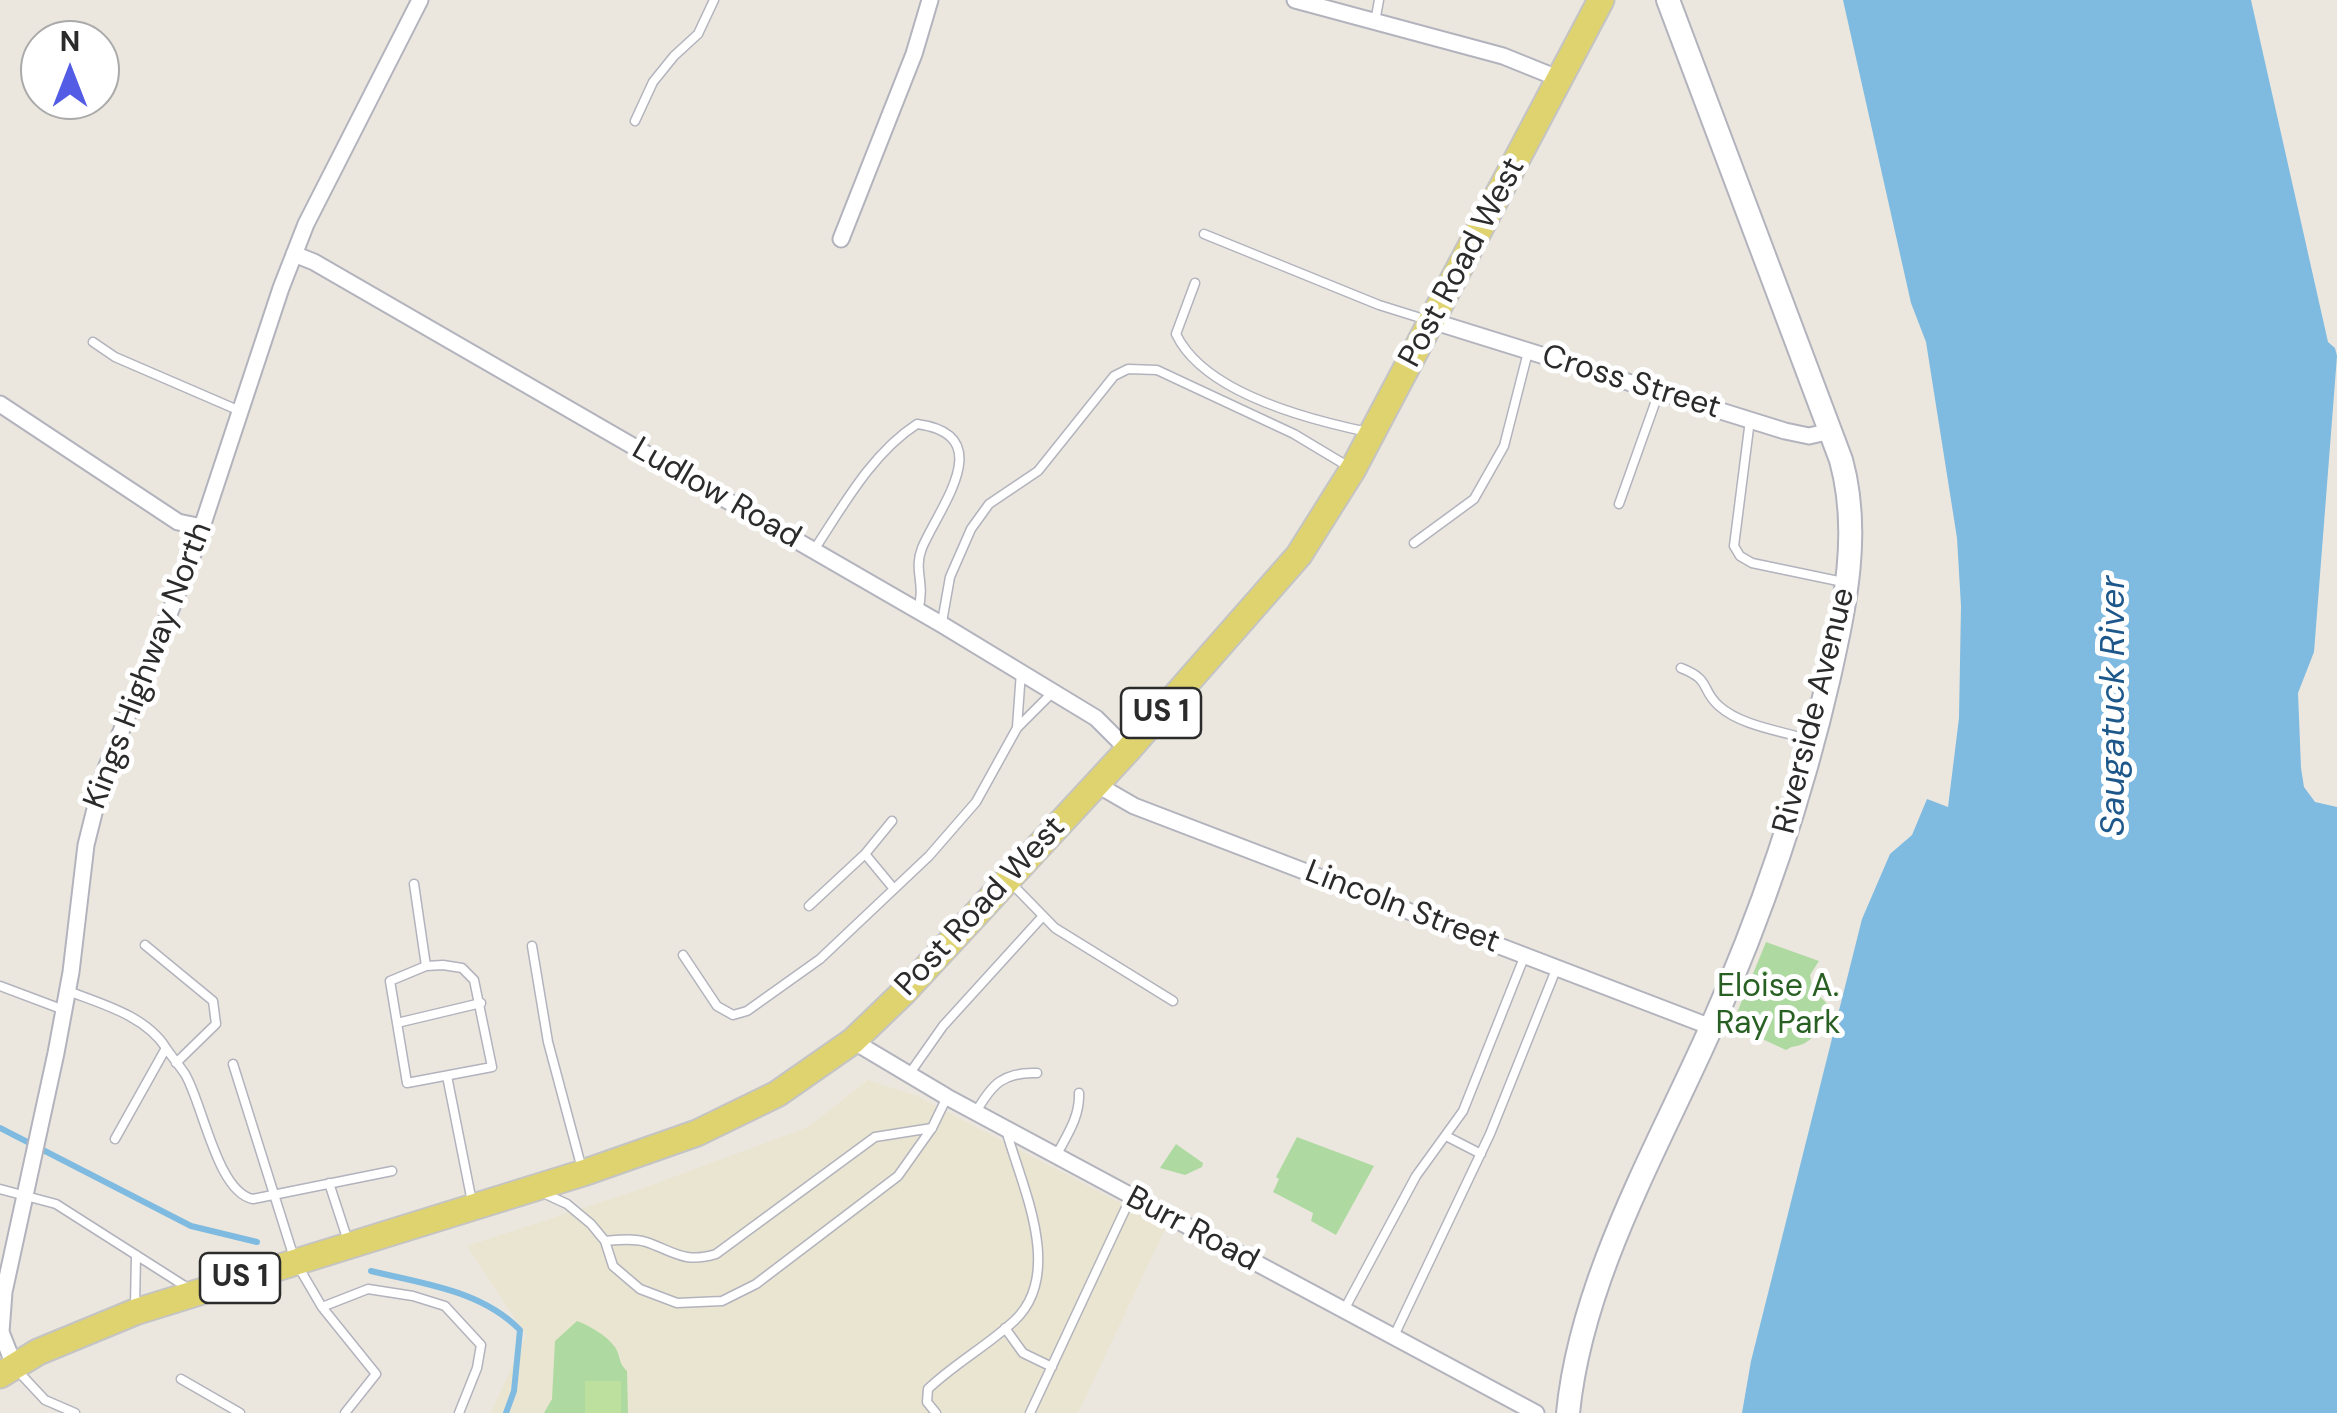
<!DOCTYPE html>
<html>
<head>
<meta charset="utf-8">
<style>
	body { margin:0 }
	#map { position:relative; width:2337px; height:1413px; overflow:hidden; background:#ebe7df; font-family:"DM Sans",sans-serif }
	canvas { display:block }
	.north { position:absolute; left:20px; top:20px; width:100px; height:100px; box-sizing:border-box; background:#fff; border:2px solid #aaa; border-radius:50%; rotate:0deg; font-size:28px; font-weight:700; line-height:40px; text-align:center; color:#2b2b2b }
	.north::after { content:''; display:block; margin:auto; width:35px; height:45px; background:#535ce4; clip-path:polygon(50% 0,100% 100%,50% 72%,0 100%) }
</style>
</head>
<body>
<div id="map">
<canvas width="2337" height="1413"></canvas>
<div class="north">N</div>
</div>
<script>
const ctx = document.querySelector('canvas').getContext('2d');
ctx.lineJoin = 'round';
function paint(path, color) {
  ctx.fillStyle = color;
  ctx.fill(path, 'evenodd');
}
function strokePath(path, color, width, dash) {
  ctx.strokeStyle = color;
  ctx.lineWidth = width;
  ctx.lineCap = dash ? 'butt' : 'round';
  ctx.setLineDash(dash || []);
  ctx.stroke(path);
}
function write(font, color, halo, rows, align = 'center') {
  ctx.font = font + ' "DM Sans",sans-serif';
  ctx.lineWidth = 10;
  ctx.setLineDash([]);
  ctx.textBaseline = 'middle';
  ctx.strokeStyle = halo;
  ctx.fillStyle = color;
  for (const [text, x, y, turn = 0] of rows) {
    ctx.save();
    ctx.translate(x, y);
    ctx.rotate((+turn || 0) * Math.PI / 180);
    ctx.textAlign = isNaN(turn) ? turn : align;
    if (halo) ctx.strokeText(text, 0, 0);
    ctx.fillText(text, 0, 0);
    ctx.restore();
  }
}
const education = new Path2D(`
	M 868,1080 L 917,1096 L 1166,1227 L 1078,1413 L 491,1413 L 526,1335 L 467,1246 L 641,1189 L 808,1127 Z`);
const green = new Path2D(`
	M 1766,942 L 1819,961 L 1810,975 L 1813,992 C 1829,1002 1833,1009 1827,1028 C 1816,1031 1814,1038 1805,1043 C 1798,1047 1793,1045 1786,1050 L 1732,1025 Z
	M 1297,1137 L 1374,1166 L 1336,1235 L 1311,1221 L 1313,1213 L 1273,1192 L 1279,1179 L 1276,1177 Z
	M 1176,1144 L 1203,1163 L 1202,1167 L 1185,1175 L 1160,1168 Z
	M 577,1321 C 590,1326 606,1335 615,1347 C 621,1356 618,1363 627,1371 L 628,1413 L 544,1413 L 552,1399 L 555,1341 Z`);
const pitch = new Path2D(`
	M 585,1381 L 621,1381 L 621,1413 L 585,1413 Z`);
const water = new Path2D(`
	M 1843,0 L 2251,0 L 2328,342 L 2335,348 L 2337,356 L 2314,652 L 2298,693 L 2301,768 L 2304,787 L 2315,802 L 2337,807 L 2337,1413 L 1742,1413 L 1751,1361 L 1862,919 L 1890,854 L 1912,835 L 1927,799 L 1948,807 L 1959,718 L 1961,606 L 1957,538 L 1926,342 L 1911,303 Z`);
const stream = new Path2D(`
	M 0,1128 L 191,1226 L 257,1242
	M 371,1271 C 423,1284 481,1290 520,1330 L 514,1391 L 506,1413`);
const lane = new Path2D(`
	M 1375,22 L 1379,0
	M 635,121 L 653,82 L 674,56 L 698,34 L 714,0
	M 1204,234 L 1379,305 L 1427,320
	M 1195,283 L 1176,334 C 1204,393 1310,420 1368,432
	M 93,342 L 115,357 L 240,411
	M 1750,420 L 1734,546 L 1740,556 L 1752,563 L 1843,582
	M 1619,504 L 1659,392
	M 1414,543 L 1474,499 L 1504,446 L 1528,352
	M 814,550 C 843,506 872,453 917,424 C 999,435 940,506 922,548 C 913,571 926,583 918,610
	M 942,622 L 950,577 L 971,529 L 989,504 L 1038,471 L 1114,376 L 1128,369 L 1157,370 L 1294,434 L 1349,467
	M 1681,668 C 1712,680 1700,689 1719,706 C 1741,726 1782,731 1810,740
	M 1017,727 L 1021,672
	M 892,821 L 865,854 L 894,889
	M 1011,883 L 1055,928 L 1173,1001
	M 414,884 L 426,966
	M 809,906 L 865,854
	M 145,945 L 213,1001 L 216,1024 L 176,1063
	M 532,946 L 548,1042 L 582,1169
	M 683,955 L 717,1006 L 733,1015 L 747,1011 L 820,959 L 929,856 L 976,802 L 1017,728 L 1053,692
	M 443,965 L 462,968 L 474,980 L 492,1067 L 407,1083 L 390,981 L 426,966 Z
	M 0,986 L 64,1010
	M 68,991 C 102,1004 146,1016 166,1048 L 115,1139
	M 397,1023 L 481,1003
	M 166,1048 C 172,1057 179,1065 185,1074 C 203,1104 217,1192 253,1199 L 392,1171
	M 233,1064 L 295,1261 L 322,1307 L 376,1374 L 345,1413
	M 910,1073 L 943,1026 L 1043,916
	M 447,1076 L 472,1202
	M 976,1112 C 992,1084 1003,1072 1037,1073
	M 1446,1136 L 1481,1154
	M 1056,1156 C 1067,1135 1080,1117 1079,1093
	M 329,1183 L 348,1241
	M 0,1189 L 56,1204 L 191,1290
	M 541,1192 L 567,1204 L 591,1224 L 605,1241 L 613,1266 L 640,1289 L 677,1303 L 722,1301 L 756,1284 L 898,1176 L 932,1128 L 947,1097
	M 605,1241 C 618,1240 633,1238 646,1242 C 673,1251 684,1264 716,1254 L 875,1137 L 932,1128
	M 135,1305 L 136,1255
	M 322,1307 L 368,1289 L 413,1296 L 445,1306 L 481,1345 L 477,1368 L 459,1413
	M 1344,1310 L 1416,1176 L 1463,1111 L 1525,955
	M 1005,1328 L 1023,1353 L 1052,1367
	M 1393,1338 L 1490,1134 L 1557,967
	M 16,1369 L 45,1400 L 75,1413
	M 181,1379 L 240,1413
	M 936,1413 L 927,1402 L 928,1389 C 954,1364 987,1346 1014,1321 C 1065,1274 1022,1187 1006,1130
	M 1030,1413 L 1131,1197`);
const street = new Path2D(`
	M 1295,0 L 1503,56 L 1560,79
	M 841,239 L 914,54 L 930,0
	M 294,254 L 314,262 L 941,624 L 1096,718 L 1128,750
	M 1432,321 L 1785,431 L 1809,436 L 1831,431
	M 0,404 L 178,522 L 202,527
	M 1096,784 L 1134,806 L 1711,1027
	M 853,1041 L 947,1097 L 1536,1413
	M 14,1365 L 1,1332 L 4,1292 L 56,1053 L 71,972 L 86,845 L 104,773 L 190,563 L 281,288 L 306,224 L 420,0`);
const secondary = new Path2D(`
	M 1568,1413 C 1581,1280 1656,1151 1710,1030 C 1761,916 1801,799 1829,677 C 1845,605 1861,532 1841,460 L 1668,0`);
const primary = new Path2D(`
	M 0,1375 L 38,1352 L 135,1312 L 583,1173 L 697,1133 L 777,1094 L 853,1041 L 905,991 L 1128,750 L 1299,555 L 1353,469 L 1601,0`);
const shields = [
	[1161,713,80],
	[240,1278,80]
];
const shieldNames = [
	["US 1",1161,713],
	["US 1",240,1278]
];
const streetNames = [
	["Post Road West",1463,263,-62],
	["Cross Street",1631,383,17],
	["Ludlow Road",716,494,30],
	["Kings Highway North",149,666,-69],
	["Riverside Avenue",1815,711,-76],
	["Post Road West",981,907,-47],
	["Lincoln Street",1402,908,21],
	["Burr Road",1192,1230,28]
];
const parkNames = [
	["Eloise A.",1778,988],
	["Ray Park",1778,1025]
];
const waterNames = [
	["Saugatuck River",2115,706,-90]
];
paint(education, '#eae5d0');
paint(green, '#aedaa2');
paint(pitch, '#bde09f');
paint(water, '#7fbae0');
strokePath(stream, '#7fbae0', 6);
strokePath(lane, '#b2b3bd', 11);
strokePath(street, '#b2b3bd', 19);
strokePath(secondary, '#b2b3bd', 26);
strokePath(primary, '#c4c4c4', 29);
strokePath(lane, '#fff', 8);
strokePath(street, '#fff', 15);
strokePath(secondary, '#fff', 22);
strokePath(primary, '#dfd36f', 25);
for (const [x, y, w] of shields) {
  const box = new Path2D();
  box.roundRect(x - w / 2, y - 25, w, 50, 8);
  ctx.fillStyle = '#fff';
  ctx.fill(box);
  strokePath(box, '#2b2b2b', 2.5);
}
write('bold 30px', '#2b2b2b', null, shieldNames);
write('32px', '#2b2b2b', '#fff', streetNames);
write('32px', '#285f23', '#fff', parkNames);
write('italic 35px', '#1e588b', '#fff', waterNames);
</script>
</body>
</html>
